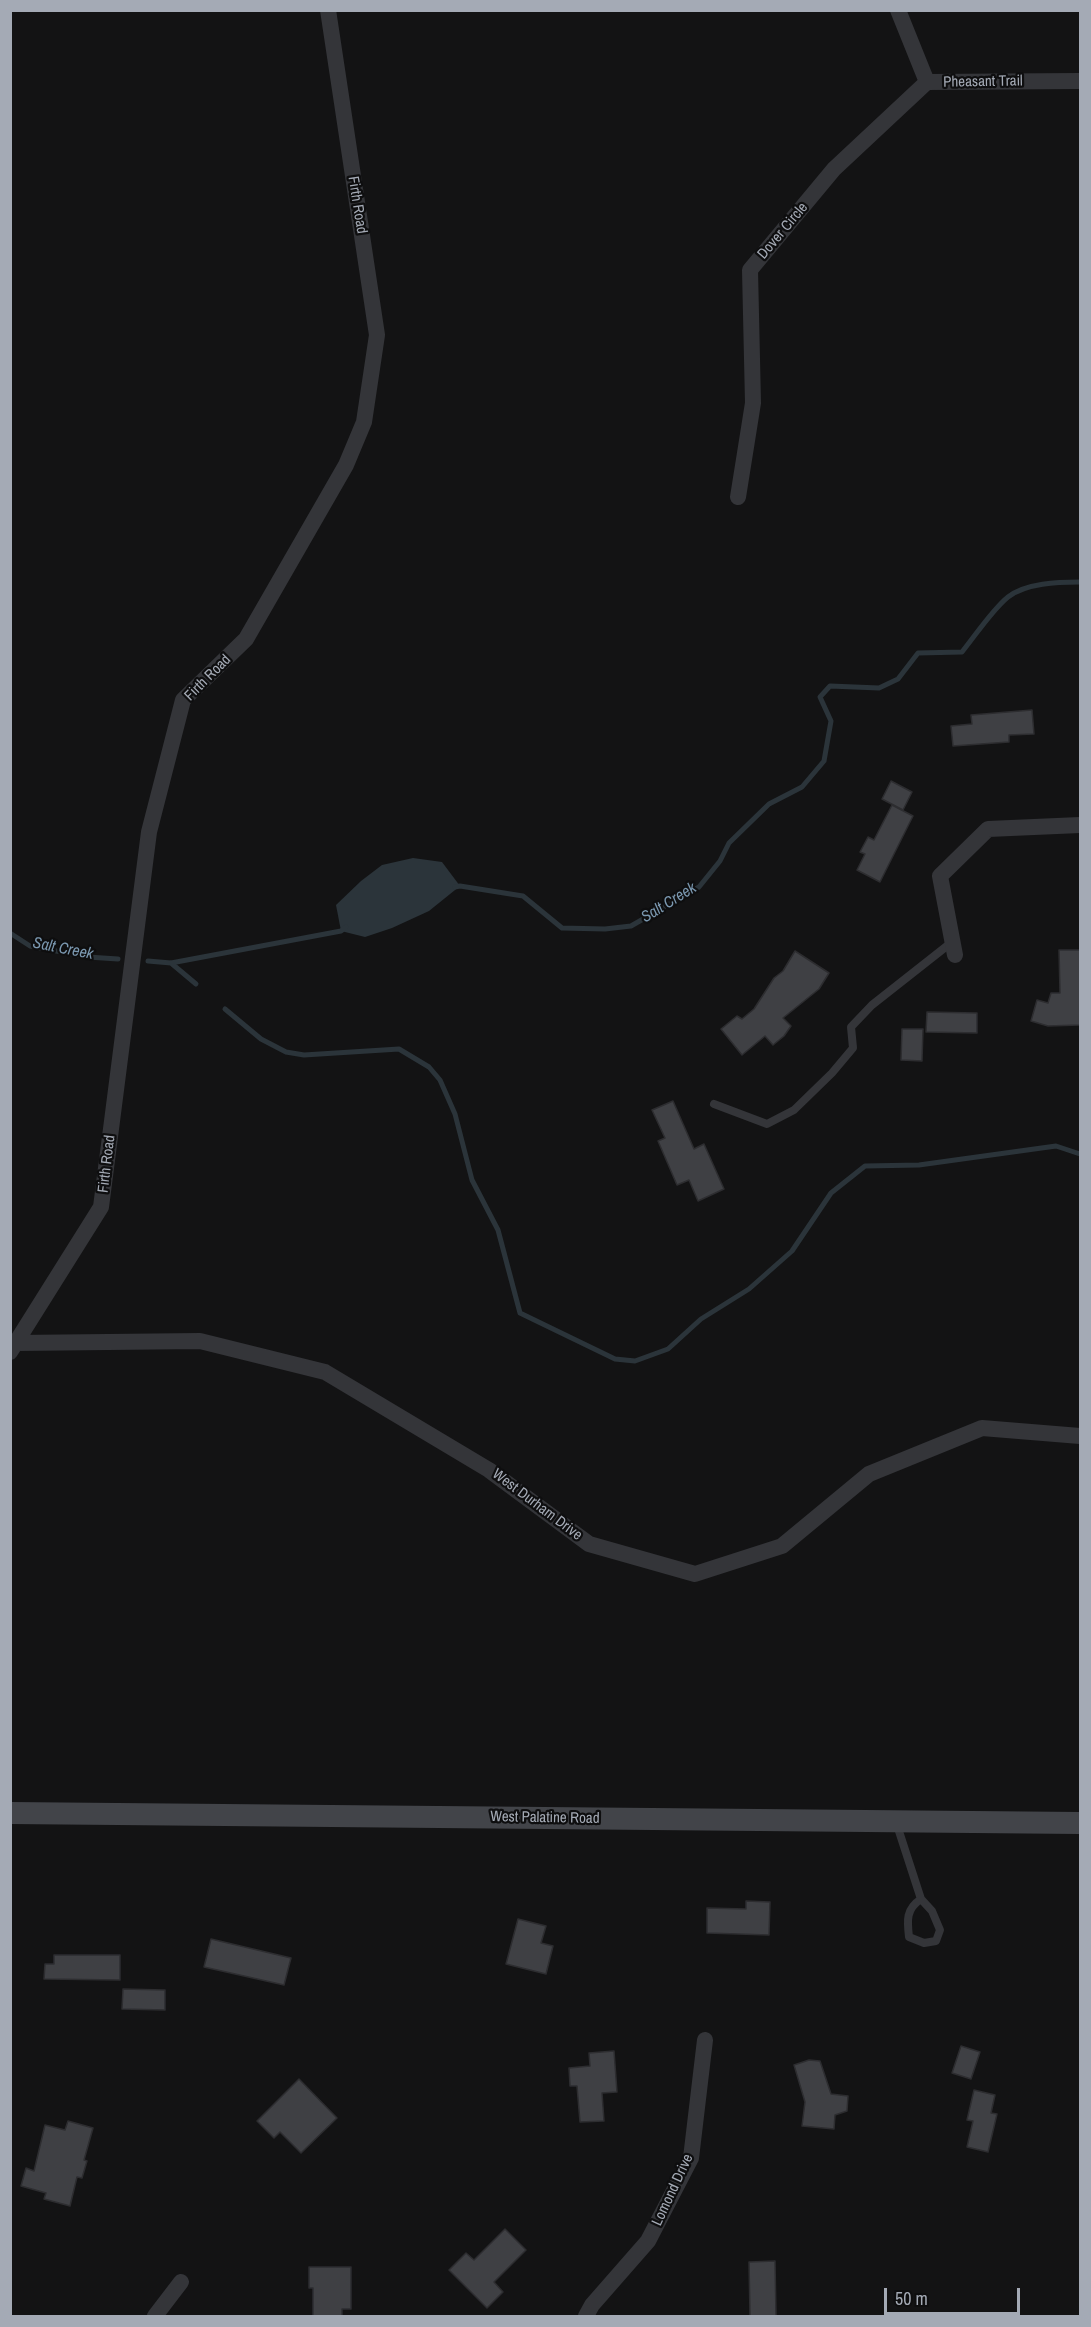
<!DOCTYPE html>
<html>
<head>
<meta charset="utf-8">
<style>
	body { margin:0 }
	#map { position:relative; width:1091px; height:2327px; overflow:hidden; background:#131314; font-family:"Archivo Narrow",sans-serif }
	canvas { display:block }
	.frame { position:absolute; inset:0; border:12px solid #a4aab5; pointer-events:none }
	.scale { position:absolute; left:884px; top:2288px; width:136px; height:27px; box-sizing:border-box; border:3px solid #a4aab5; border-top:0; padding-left:8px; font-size:18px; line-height:21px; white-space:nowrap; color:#a4aab5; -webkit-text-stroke:4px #0e0e0f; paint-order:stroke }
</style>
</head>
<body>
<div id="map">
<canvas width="1091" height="2327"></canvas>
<div class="frame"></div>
<div class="scale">50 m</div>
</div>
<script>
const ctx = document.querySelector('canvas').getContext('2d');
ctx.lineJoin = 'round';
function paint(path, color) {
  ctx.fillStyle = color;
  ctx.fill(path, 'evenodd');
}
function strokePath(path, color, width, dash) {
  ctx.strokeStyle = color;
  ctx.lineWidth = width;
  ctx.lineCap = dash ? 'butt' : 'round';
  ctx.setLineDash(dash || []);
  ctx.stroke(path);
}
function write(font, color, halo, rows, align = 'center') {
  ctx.font = font + ' "Archivo Narrow",sans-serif';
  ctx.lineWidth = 4.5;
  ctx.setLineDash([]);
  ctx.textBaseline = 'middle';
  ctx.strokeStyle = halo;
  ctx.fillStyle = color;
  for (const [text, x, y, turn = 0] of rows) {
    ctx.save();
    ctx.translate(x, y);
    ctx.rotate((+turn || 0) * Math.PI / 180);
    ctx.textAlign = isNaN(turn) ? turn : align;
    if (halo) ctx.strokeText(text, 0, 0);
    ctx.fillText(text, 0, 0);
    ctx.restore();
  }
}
const water = new Path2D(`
	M 413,858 L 442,862 L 460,886 L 429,911 L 392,928 L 365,937 L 341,931 L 336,905 L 361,881 L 382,865 Z`);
const stream = new Path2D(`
	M 455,887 L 460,886 L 523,896 L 562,928 L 605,929 L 631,926 L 699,887 L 720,861 L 729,843 L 769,804 L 802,787 L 824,761 L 831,721 L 820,697 L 830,686 L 879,688 L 898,679 L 918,653 L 962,652 C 975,636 992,610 1008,597 C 1026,583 1058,582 1080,582
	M 10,933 L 30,946 L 88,957 L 118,959
	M 148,961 L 171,963 L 341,931 L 346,927
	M 171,963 L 196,984
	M 225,1009 L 261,1039 L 286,1052 L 304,1055 L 399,1049 L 429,1067 L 440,1080 L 455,1114 L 472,1180 L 498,1230 L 520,1313 L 615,1359 L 635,1361 L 668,1349 L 701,1319 L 749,1289 L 792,1251 L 831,1193 L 865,1166 L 919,1165 L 1056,1146 L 1080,1154`);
const building = new Path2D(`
	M 1032,710 L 1034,734 L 1009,735 L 1009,742 L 953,746 L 951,726 L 972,724 L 971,715 Z
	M 891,781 L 912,792 L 903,810 L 882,799 Z
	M 892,805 L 913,816 L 880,882 L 857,870 L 865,854 L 860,852 L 868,837 L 874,840 Z
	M 1059,950 L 1080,950 L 1080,1025 L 1048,1026 L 1031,1021 L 1037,1000 L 1048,1003 L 1051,993 L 1060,993 Z
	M 795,951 L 829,973 L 819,989 L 783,1018 L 791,1026 L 784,1036 L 773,1045 L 765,1036 L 742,1055 L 721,1029 L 737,1016 L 742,1019 L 754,1009 L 774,978 L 783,971 Z
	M 927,1012 L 977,1013 L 977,1033 L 926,1032 Z
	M 902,1029 L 923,1029 L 922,1061 L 901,1060 Z
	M 673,1101 L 694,1149 L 704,1144 L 724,1189 L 698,1201 L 689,1180 L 677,1185 L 658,1141 L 665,1138 L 652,1110 Z
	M 746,1901 L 770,1902 L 769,1935 L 707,1933 L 707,1908 L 746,1909 Z
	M 518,1919 L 546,1926 L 541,1943 L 553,1946 L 546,1974 L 506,1964 Z
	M 211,1939 L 291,1958 L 284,1985 L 204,1967 Z
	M 54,1955 L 120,1955 L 120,1980 L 44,1979 L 45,1964 L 54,1964 Z
	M 123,1989 L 165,1990 L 165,2010 L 122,2009 Z
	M 961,2046 L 980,2052 L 971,2079 L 952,2073 Z
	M 614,2051 L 617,2092 L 602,2093 L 604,2121 L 580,2122 L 577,2086 L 570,2086 L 569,2068 L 590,2066 L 589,2053 Z
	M 809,2060 L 820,2061 L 831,2094 L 848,2096 L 847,2111 L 835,2115 L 834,2129 L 802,2126 L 805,2102 L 794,2065 Z
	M 299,2079 L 337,2118 L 301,2153 L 280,2132 L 274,2138 L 257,2121 Z
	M 974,2090 L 995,2095 L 991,2113 L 997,2114 L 988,2152 L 967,2147 L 973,2121 L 967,2120 Z
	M 68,2121 L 93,2128 L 84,2160 L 87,2161 L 82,2178 L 77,2177 L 70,2206 L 44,2199 L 46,2193 L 21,2186 L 26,2168 L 34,2171 L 45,2125 L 65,2130 Z
	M 505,2229 L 526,2250 L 494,2282 L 503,2292 L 487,2308 L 449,2270 L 466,2253 L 474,2260 Z
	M 775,2261 L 776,2316 L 750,2316 L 749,2262 Z
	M 309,2267 L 351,2267 L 351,2309 L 342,2309 L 342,2316 L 313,2316 L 313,2288 L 309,2288 Z`);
const service = new Path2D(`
	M 714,1104 L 767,1124 L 794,1110 L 832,1073 L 853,1048 L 851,1027 L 872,1005 L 952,942
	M 896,1822 L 921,1899 L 932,1911 L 940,1930 L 936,1941 L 924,1943 L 909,1937 C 907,1920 906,1909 921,1899`);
const minor = new Path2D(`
	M 898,10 L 927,82 L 1080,81
	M 738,497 L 753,403 L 750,270 L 834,169 L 927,82
	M 955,955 L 940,876 L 988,829 L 1080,825
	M 16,1343 L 200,1341 L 325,1372 L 489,1470 L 589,1544 L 695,1574 L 782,1546 L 869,1474 L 982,1428 L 1080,1436
	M 10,1352 L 101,1207 L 149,832 L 183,700 L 246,639 L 346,465 L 364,422 L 377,335 L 328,10
	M 155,2316 L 181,2282
	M 586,2316 L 592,2305 L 648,2241 L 691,2158 L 705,2040`);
const secondary = new Path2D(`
	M 10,1813 L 1080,1823`);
const streetNames = [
	["Pheasant Trail",983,82,-1],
	["Firth Road",357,205,81],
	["Dover Circle",783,231,-50],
	["Firth Road",208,678,-45],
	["Firth Road",107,1164,-83],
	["West Durham Drive",537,1505,37],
	["West Palatine Road",545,1818,1],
	["Lomond Drive",673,2190,-65]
];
const waterNames = [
	["Salt Creek",669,903,-32],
	["Salt Creek",63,949,11]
];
paint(water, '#2b343a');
strokePath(stream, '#2b343a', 5);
paint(building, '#3f4044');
strokePath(building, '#2d2d30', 1.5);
strokePath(service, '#343539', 8);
strokePath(minor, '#343539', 16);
strokePath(secondary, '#424449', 22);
write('15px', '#a4aab5', '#0e0e0f', streetNames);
write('italic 16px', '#7b98b0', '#0e0e0f', waterNames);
</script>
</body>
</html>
